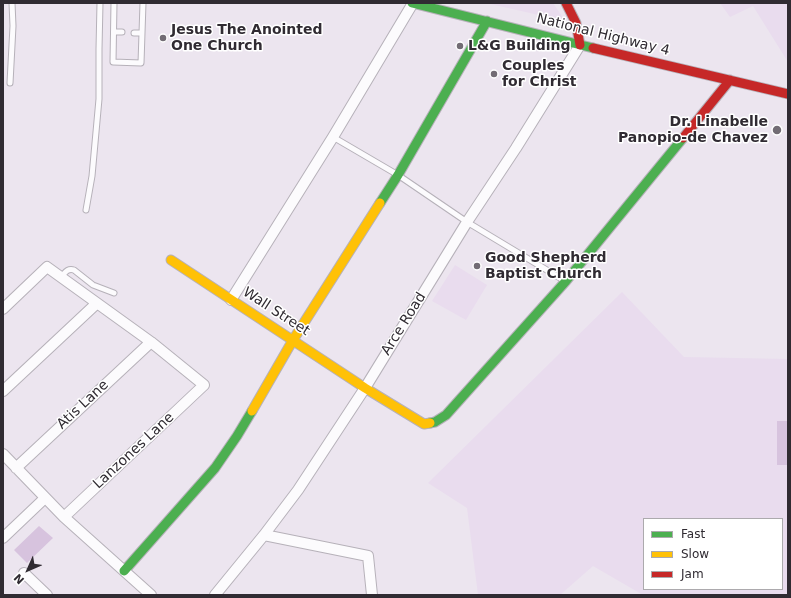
<!DOCTYPE html>
<html>
<head>
<meta charset="utf-8">
<style>
	body { margin:0 }
	#map { position:relative; width:791px; height:598px; overflow:hidden; background:#ece5ef; font-family:"DejaVu Sans",sans-serif }
	canvas { display:block }
	.frame { position:absolute; inset:0; border:4px solid #302b32; pointer-events:none }
	.legend { position:absolute; left:643px; top:518px; width:140px; height:72px; box-sizing:border-box; background:#fff; border:1px solid #acaaad; margin:0; padding:5px 7px; list-style:none; font-size:12px; color:#302b32 }
	.legend li { display:flex; align-items:center; gap:8px; height:20px }
	.legend b { width:20px; border:1px solid #acaaad }
	.north { position:absolute; left:8px; top:550px; width:40px; height:40px; -webkit-text-stroke:3px #fff; paint-order:stroke; rotate:225deg; font-size:11px; font-weight:700; line-height:16px; text-align:center; color:#302b32 }
	.north::after { content:''; display:block; margin:auto; width:14px; height:18px; background:#302b32; clip-path:polygon(50% 0,100% 100%,50% 72%,0 100%) }
</style>
</head>
<body>
<div id="map">
<canvas width="791" height="598"></canvas>
<div class="frame"></div>
<ul class="legend">
<li><b style="height:5px;background:#4caf50"></b>Fast</li>
<li><b style="height:5px;background:#ffc107"></b>Slow</li>
<li><b style="height:5px;background:#c62828"></b>Jam</li>
</ul>
<div class="north">N</div>
</div>
<script>
const ctx = document.querySelector('canvas').getContext('2d');
ctx.lineJoin = 'round';
function paint(path, color) {
  ctx.fillStyle = color;
  ctx.fill(path, 'evenodd');
}
function strokePath(path, color, width, dash) {
  ctx.strokeStyle = color;
  ctx.lineWidth = width;
  ctx.lineCap = dash ? 'butt' : 'round';
  ctx.setLineDash(dash || []);
  ctx.stroke(path);
}
function drawText(font, color, halo, rows, align = 'center') {
  ctx.font = font + ' "DejaVu Sans",sans-serif';
  ctx.lineWidth = 3;
  ctx.setLineDash([]);
  ctx.textBaseline = 'middle';
  ctx.strokeStyle = halo;
  ctx.fillStyle = color;
  for (const [text, x, y, turn = 0] of rows) {
    ctx.save();
    ctx.translate(x, y);
    ctx.rotate((+turn || 0) * Math.PI / 180);
    ctx.textAlign = isNaN(turn) ? turn : align;
    if (halo) ctx.strokeText(text, 0, 0);
    ctx.fillText(text, 0, 0);
    ctx.restore();
  }
}
const built = new Path2D(`
	M486,3H553L565,21Z
	M720,3H788V62L753,6L730,17Z
	M455,265L487,285L466,320L432,301Z
	M622,292L684,357L788,359V595H643L593,566L560,595H478L467,508L428,483ZM644,519H782V589H644Z`);
const green = new Path2D(`
	M777,421H788V465H777Z
	M39,526L53,538L27,563L14,550Z`);
const lane = new Path2D(`
	M114,3L113,62L141,63L143,3
	M114,32H122
	M134,33H142
	M10,83L13,26L12,3
	M333,137L398,175L467,222L565,281
	M86,210L92,176L99,99V49L100,3
	M61,277C65,273 67,268 74,270L93,285L114,293`);
const street = new Path2D(`
	M231,300L333,137L413,3
	M3,309L47,267L151,342L204,385L64,517
	M3,391L96,304
	M3,454L64,517L151,595
	M16,468L151,342
	M264,535L368,556L372,595
	M3,538L45,498
	M24,573L47,595
	M215,595L264,535L298,490L365,388L467,222L516,148L580,45`);
const fast = new Path2D(`
	M412,3L593,48
	M380,203L398,175L487,21
	M430,423L435,422L446,415L566,281L683,138
	M124,571L215,468L237,436L252,411`);
const slow = new Path2D(`
	M171,260L365,388L424,424L430,423
	M252,411L293,340L380,203`);
const jam = new Path2D(`
	M566,3L576,23L580,45
	M593,48L788,94
	M683,138L730,80`);
const markers = [
	[163,38,4,"#726c74"],
	[460,46,4,"#726c74"],
	[494,74,4,"#726c74"],
	[777,130,5,"#726c74"],
	[477,266,4,"#726c74"]
];
const poiNames = [
	["Jesus The Anointed",171,30],
	["One Church",171,46],
	["L&G Building",468,46],
	["Couples",502,66],
	["for Christ",502,82],
	["Dr. Linabelle",768,122,"right"],
	["Panopio-de Chavez",768,138,"right"],
	["Good Shepherd",485,258],
	["Baptist Church",485,274]
];
const streetNames = [
	["National Highway 4",603,35,14],
	["Wall Street",276,312,33],
	["Arce Road",404,324,-58],
	["Atis Lane",83,405,-43],
	["Lanzones Lane",134,451,-43]
];
paint(built, '#e9dcee');
paint(green, '#d7c3de');
strokePath(lane, '#b6b1b9', 7);
strokePath(street, '#b6b1b9', 12);
strokePath(fast, '#b6b1b9', 11);
strokePath(slow, '#b6b1b9', 11);
strokePath(jam, '#b6b1b9', 11);
strokePath(lane, '#fcfbfd', 5);
strokePath(street, '#fcfbfd', 10);
strokePath(fast, '#4caf50', 9);
strokePath(slow, '#ffc107', 9);
strokePath(jam, '#c62828', 9);
for (const [x, y, r, color] of markers) {
  const dot = new Path2D();
  dot.arc(x, y, r, 0, 2 * Math.PI);
  ctx.fillStyle = color;
  ctx.fill(dot);
  strokePath(dot, '#fff', 1.5);
}
drawText('bold 14px', '#302b32', '#fff', poiNames, 'left');
drawText('14px', '#302b32', '#fff', streetNames);
</script>
</body>
</html>
